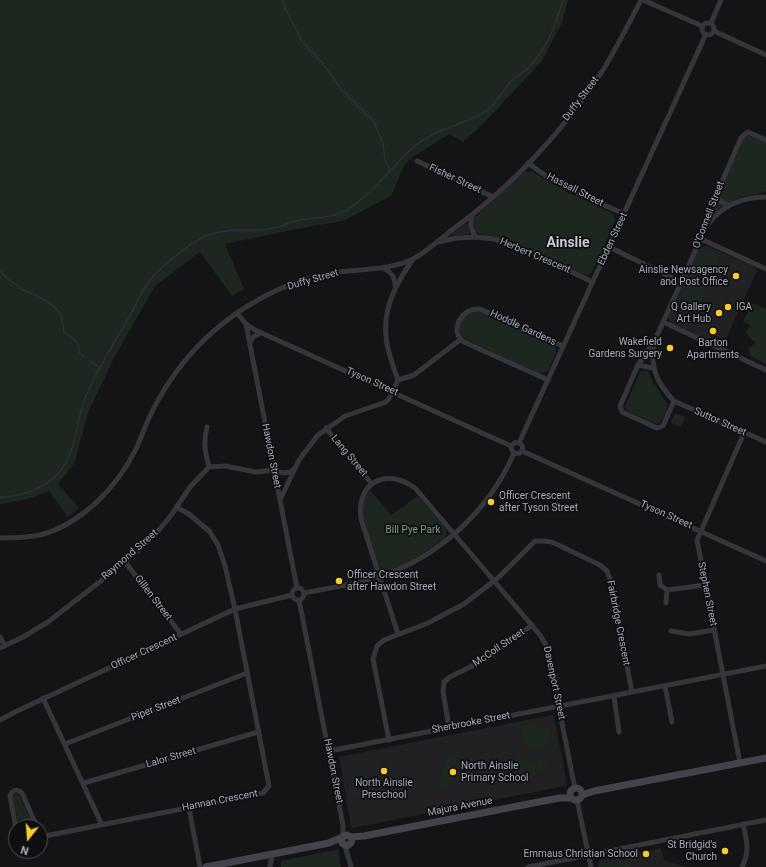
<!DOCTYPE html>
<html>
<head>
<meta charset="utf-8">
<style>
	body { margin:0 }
	#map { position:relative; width:766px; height:867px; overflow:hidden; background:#141416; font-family:Roboto,sans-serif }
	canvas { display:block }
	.north { position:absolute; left:8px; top:819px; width:40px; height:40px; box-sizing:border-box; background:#0f0f11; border:1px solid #4b4d53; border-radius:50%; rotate:197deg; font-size:11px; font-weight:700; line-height:16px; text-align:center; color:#a6a9b7 }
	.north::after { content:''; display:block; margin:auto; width:14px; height:18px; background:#f6cd2c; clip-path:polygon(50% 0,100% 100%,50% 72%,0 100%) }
</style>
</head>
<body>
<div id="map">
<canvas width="766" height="867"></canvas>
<div class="north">N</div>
</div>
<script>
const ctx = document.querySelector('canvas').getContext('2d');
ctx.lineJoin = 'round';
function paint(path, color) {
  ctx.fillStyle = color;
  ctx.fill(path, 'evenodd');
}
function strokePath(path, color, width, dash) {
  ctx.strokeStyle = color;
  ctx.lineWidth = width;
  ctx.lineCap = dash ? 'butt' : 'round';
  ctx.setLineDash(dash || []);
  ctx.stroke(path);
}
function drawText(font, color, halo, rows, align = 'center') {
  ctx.font = font + ' Roboto,sans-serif';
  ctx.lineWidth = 3.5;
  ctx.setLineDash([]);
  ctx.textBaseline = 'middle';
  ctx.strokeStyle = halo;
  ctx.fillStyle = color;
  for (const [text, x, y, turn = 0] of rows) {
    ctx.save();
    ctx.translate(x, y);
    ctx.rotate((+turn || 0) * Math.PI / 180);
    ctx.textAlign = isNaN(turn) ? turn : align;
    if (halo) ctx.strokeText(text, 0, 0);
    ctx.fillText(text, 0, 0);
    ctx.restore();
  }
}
const built = new Path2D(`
	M707,246L755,267L757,271L722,347L670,323L668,319V317L697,251L701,247Z
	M552,715L554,717L567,784L565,786L353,828L351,826L339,757Z
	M661,848L664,860L686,867H598V864L600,860Z`);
const green = new Path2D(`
	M0,0H568L562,23L542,61L485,122L463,142L449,134L413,157L405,164L391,196L343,221L302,228L225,244L244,289L232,296L200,252L155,286L115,356L93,402L88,413L74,464L58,484L79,508L68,517L49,491C33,498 17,502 0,504Z
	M747,135L766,142V191C760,195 754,194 747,196C734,199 723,205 713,214L719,192L743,139Z
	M529,171L533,172L567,192L610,212L614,215L615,221L602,252L591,273L588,275L582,274L513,243L496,237L476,233L473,225L474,218L524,172Z
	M466,223L468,226L470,234L451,236L453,233Z
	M706,246L704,251L720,258L698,307L683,300L680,294L681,288L686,282L700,248Z
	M752,303L766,309V364L750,356L749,349L756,342L752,340L746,332L750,325L743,322Z
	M473,311L482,312L552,344L555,346L556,352L549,370L545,373H538L465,339C453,326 462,319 473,311Z
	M644,370L648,371L652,380L667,404V412L660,423L656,424L627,411L625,406L640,372Z
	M675,413L685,417L681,427L671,423Z
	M370,490L391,515L418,496L445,527L447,531L446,538C435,546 398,571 385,570C382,569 380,567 378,564C374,552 361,522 362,510C363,503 366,495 370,490Z
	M525,723L552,730L547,747L544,746C541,749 537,750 533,749L534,747L532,746L531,749L527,747L523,741L520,740Z
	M448,752L459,755L449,789L438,786Z
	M522,756L528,761L527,766H530L529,764H536L539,760H541V757L547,760L548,763L546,765L543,762L542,766L543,768L540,771L537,770L538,767L531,766L536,768L533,778L517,773L523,780C518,781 515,778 514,773L516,772L517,773L520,764L517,762V759L520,758L523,761Z
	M353,776H356L358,779V785L361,790L360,794C357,797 352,796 350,793V780Z
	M15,794L19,795L34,827H19L13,797Z
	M338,849L341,867H281V861Z
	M630,861L631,867H599V865Z`);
const stream = new Path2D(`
	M283,0L286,10L303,43L320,60L342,90L374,122L383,143L385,160L390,170
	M0,270C4,278 10,280 16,285C19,287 20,289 23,290C37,296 52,301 60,314C63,319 63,327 64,332L78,343L79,352L83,356
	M89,360L100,368
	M0,497C21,498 48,487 61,470C76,450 76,424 84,401C95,372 113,345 128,319C135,307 140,294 148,283C157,271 171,259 183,250C201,235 216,231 239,230C249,230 258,231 268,229C279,228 288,223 299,220C310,218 323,218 335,215C362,208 394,163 417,144C436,129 462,125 483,113C494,107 499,96 507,86C513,77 524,73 531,65C548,47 556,23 563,0`);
const minor = new Path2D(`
	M643,0L702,26
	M702 29a6 6 0 1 1 12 0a6 6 0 1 1-12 0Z
	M711,23L721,0
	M714,31L766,55
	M417,161L493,197
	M528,163C557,186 591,199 624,214
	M717,194C717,200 723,204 729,205
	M472,216C469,225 471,229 476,237
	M709,223C724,204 743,197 766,197
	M701,239L766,269
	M438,242L457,238L476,237L494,239L516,246L593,282
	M609,247L681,282
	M382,268C391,271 395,276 395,286
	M237,313L246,324L255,330L511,446
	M663,322L766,370
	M246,324L297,588
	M250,343L253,337L261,333
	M654,343C650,369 657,383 674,401L766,442
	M638,365L653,368
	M398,380L414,375L461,339
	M548,380L464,342C448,331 462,307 480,309L563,346
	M674,401L663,426L657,428L622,412L620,406L638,365L655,340L706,227L717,193L741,138L744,135L748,132L766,140
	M207,427C203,443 205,451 209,467
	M326,428L371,483
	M511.5 448a5.5 5.5 0 1 1 11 0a5.5 5.5 0 1 1-11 0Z
	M519,443L706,34
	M522,451L766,561
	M280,500L299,460L318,435L345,416L386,402L390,397L398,380C393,366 387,351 386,336C383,307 397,282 413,259
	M0,538C13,538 27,538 40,535C82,524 117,487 136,449C140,440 144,430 148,420C158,398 172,376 188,357C226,313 281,280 339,272C364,269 390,270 413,259C427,252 440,239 452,230C511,187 564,131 603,70C617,47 629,23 641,0
	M125,562L181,634
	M659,575L660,585L667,590L705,585
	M292 594a6 6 0 1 1 12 0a6 6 0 1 1-12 0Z
	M304,593C328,588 354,585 378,577C438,558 489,511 514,453
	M299,600L343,825V836
	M666,603L667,590
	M671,631L689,634L714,630
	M398,634L361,519C356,482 386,467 415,488L540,635L547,647L575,789
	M0,637L5,646
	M0,648L23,637L48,622L129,559L155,535L172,514L190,487L209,467L225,466L256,472L274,470L283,473L291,472L294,469
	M665,686L672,722
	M614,696L619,732
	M43,698L102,825
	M0,720L15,712L235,609L292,595
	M449,728L443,691L444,682L450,677L486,659L532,625
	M389,740L373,659L377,646L384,640L428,623L464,604L499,577L535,541H544L552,542L600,565L607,571L610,579L632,692
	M65,744L247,673
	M329,751L766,666
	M740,763L697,540L744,433
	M84,783L258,732
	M577,800L591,867
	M189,808L200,867
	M16,828L10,796L12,792C15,789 19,790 22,793L37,827
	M40,837L263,793L269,786L235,609L225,566L218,545L210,532L189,514L176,507
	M345,846L351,867
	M270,867L272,854
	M528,867L766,820
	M742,867C750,851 747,841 743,824`);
const secondary = new Path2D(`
	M570 794a6 6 0 1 1 12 0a6 6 0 1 1-12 0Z
	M582,795L594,791L766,758
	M342,837V843L347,846L351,843L352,839L351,837
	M206,867L329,843L347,835L351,837L364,836L559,798H571`);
const markers = [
	[736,276,4,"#f6cd2c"],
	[728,307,4,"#f6cd2c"],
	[719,313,4,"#f6cd2c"],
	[713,331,4,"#f6cd2c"],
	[670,348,4,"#f6cd2c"],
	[491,502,4,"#f6cd2c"],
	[339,581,4,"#f6cd2c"],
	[384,771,4,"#f6cd2c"],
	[453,772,4,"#f6cd2c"],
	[725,851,4,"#f6cd2c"],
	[646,854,4,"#f6cd2c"]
];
const streetNames = [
	["Duffy Street",581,99,-53],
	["Fisher Street",455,179,25],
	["Hassall Street",575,190,27],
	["O'Connell Street",709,215,-69],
	["Ebden Street",613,239,-65],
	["Herbert Crescent",535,256,23],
	["Duffy Street",313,280,-16],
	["Hoddle Gardens",523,328,25],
	["Tyson Street",372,382,24],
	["Suttor Street",720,422,24],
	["Hawdon Street",271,456,79],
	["Lang Street",349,456,50],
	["Tyson Street",666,515,24],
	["Raymond Street",130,555,-41],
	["Stephen Street",707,594,79],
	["Gillen Street",153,598,52],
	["Fairbridge Crescent",618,623,79],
	["McColl Street",499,648,-34],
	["Officer Crescent",144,652,-25],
	["Davenport Street",554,683,78],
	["Piper Street",156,709,-21],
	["Sherbrooke Street",471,723,-11],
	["Lalor Street",171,758,-16],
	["Hawdon Street",333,771,79],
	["Hannan Crescent",220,801,-11],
	["Majura Avenue",460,807,-11]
];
const poiNames = [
	["Ainslie Newsagency",728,270],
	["and Post Office",728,282],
	["Q Gallery",711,307],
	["Art Hub",711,319],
	["IGA",736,307,"left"],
	["Wakefield",662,342],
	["Gardens Surgery",662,354],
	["Barton",713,343,"center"],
	["Apartments",713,355,"center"],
	["Officer Crescent",499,496,"left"],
	["after Tyson Street",499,508,"left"],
	["Officer Crescent",347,575,"left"],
	["after Hawdon Street",347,587,"left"],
	["North Ainslie",461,766,"left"],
	["Primary School",461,778,"left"],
	["North Ainslie",384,783,"center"],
	["Preschool",384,795,"center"],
	["St Bridgid's",717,845],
	["Church",717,857],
	["Emmaus Christian School",638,854]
];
const parkNames = [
	["Bill Pye Park",413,530]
];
const districtNames = [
	["Ainslie",568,243]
];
paint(built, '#212023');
paint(green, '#1e2620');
strokePath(stream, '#2a313a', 1.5);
strokePath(minor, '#35353b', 5);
strokePath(secondary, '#43444b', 7);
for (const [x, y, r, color] of markers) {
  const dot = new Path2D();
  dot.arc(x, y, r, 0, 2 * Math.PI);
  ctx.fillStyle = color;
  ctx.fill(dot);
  strokePath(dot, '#0f0f11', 1.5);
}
drawText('10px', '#a6a9b7', '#0f0f11', streetNames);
drawText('10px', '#a6a9b7', '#0f0f11', poiNames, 'right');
drawText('10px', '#7ca283', '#0f0f11', parkNames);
drawText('bold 14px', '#c7c8d3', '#0f0f11', districtNames);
</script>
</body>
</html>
